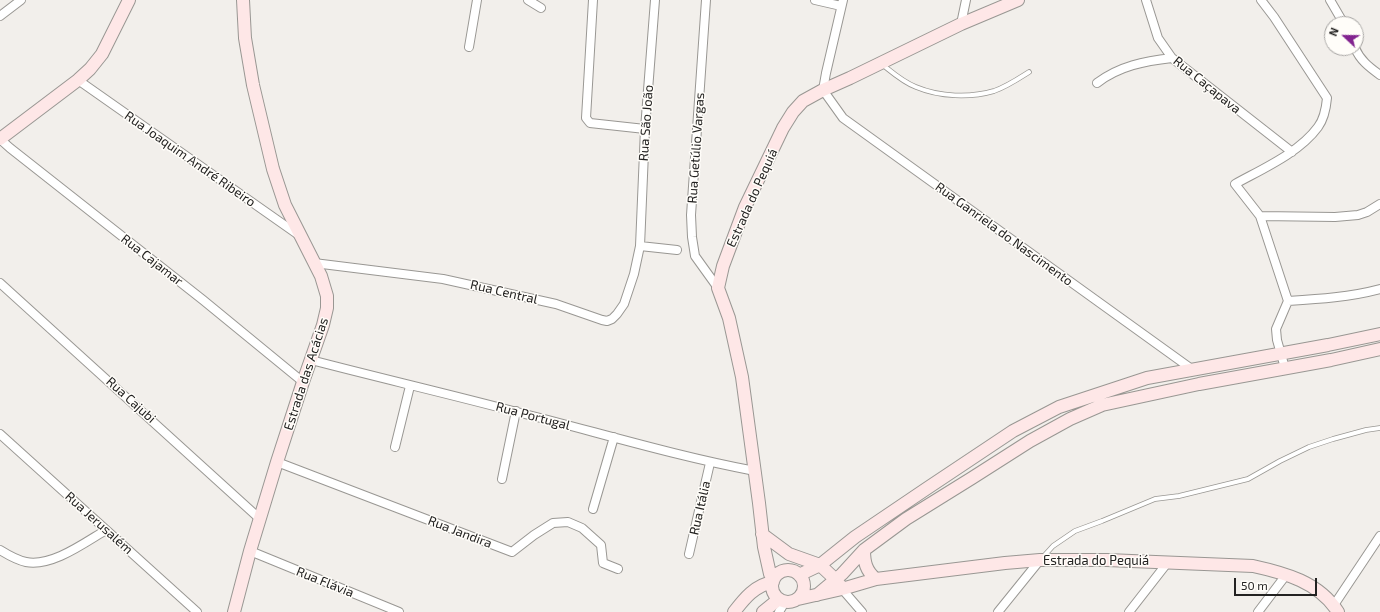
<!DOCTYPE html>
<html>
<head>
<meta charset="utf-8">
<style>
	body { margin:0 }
	#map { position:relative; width:1380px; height:612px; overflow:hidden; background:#f2efeb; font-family:"Exo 2",sans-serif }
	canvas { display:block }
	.north { position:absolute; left:1324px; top:16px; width:40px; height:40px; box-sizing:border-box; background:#fffdf9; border:1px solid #a7a5a3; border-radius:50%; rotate:292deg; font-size:11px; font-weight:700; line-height:16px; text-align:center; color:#232221 }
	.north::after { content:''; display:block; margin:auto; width:14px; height:18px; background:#82238f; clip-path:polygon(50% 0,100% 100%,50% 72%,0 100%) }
	.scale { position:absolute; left:1234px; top:578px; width:83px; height:18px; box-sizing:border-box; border:2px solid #232221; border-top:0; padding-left:5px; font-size:12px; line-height:14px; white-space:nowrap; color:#232221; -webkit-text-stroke:3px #fffdf9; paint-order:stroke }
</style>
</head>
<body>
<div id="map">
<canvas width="1380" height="612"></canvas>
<div class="north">N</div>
<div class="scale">50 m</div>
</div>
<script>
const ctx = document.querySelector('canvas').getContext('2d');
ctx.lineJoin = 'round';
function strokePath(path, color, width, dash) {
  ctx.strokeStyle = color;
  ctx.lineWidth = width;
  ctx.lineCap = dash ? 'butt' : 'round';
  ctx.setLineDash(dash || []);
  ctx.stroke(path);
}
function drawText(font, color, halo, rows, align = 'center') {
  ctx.font = font + ' "Exo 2",sans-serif';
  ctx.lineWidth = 3;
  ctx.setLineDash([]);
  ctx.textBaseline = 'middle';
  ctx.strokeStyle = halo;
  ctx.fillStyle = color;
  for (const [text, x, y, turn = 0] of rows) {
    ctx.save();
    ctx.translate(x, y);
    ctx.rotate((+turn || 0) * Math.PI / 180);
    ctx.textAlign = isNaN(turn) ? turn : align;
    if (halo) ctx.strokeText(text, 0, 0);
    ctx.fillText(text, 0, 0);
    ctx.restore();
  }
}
const lane = new Path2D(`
	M883,65C893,73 903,82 916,87C940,97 970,98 994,91C1006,87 1018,79 1029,72
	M1043,557L1053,546L1075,531L1102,521L1155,499L1179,496L1248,479L1280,461L1309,447L1333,439L1366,430L1380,428`);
const street = new Path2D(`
	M528,0L541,8
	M593,0L586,118L590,123L645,129
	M706,0L691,215L692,237L695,256L718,288
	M815,0L841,6
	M843,0L826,73L823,90L843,118L1193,370
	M1146,0L1158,38L1172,58L1292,152
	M1261,0L1274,17L1327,98C1326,109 1324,119 1318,127C1299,153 1262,169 1235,184L1260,216L1288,301
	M1330,0L1344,24
	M0,16L21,0
	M961,24L966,0
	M469,47L477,0
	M1355,48C1360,60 1369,67 1380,75
	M78,80L300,236
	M1097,83C1119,66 1145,61 1172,58
	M0,139L10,148L203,300L303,382
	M1260,216L1335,217L1358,215L1367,212L1380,204
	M640,246L677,250
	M314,263L443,279L556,304L602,320L607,321L612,319L617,314L624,304L634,274L640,246L645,129L655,0
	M0,283L260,519
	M1288,301C1320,299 1350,297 1380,289
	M311,360C380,378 449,394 517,412C597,432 675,456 755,471
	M1285,368L1277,340L1276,329L1288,301
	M0,434L197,612
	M395,447L410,386
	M277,462L512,552L534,535L553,523L568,522L582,528L601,545L603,563L618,569
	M502,479L516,411
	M593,509L614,437
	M0,550C8,555 16,560 26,562C52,567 84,543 106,530
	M250,551L399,612
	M689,554L710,463
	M842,589L862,612
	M1334,605L1380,536
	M779,612L785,602
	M998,612L1040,560
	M1129,612L1168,562
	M1258,612L1286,575`);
const secondary = new Path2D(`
	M0,139L78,80L90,69L102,54L129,0
	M762,534L789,554L820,565L835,579L840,585
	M864,550C864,562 866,571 876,579
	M772 586a16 16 0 1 1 32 0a16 16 0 1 1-32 0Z
	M799,575L820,565L855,537L926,489L1013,431L1059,407L1147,378L1328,345L1380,334
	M774,579L770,574L764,547L759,503L742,377L729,318L718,288L723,266L745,207L783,128L793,112L803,101L823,90L850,78L961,24L1018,0
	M817,595L842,574L864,550L906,519L972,478L1030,441L1070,419L1102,405L1199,384L1331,360L1380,349
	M798,599L842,589L876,579L1005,563L1040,560H1107L1253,566C1285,573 1319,582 1338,612
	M234,612L250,551L277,462L303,382L323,325L327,308V296L321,276L285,205L273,169L253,85L245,38L243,0
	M734,612C744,599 755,585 773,582
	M763,612L779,599`);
const streetNames = [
	["Rua Caçapava",1207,85,39],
	["Rua São João",646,123,-86],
	["Rua Getúlio Vargas",696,148,-86],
	["Rua Joaquim André Ribeiro",190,159,35],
	["Estrada do Pequiá",752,198,-66],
	["Rua Ganriela do Nascimento",1004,234,36],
	["Rua Cajamar",152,260,38],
	["Rua Central",504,292,13],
	["Estrada das Acácias",306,374,-72],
	["Rua Cajubi",131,400,42],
	["Rua Portugal",533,416,15],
	["Rua Itália",700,508,-77],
	["Rua Jerusalém",99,523,42],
	["Rua Jandira",460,532,21],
	["Estrada do Pequiá",1096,561],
	["Rua Flávia",325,582,22]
];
strokePath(lane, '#999793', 5.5);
strokePath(street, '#999793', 10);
strokePath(secondary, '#999793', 14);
strokePath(lane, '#fff', 4);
strokePath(street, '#fff', 8);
strokePath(secondary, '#fee7e7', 12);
drawText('13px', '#232221', '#fffdf9', streetNames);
</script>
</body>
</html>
